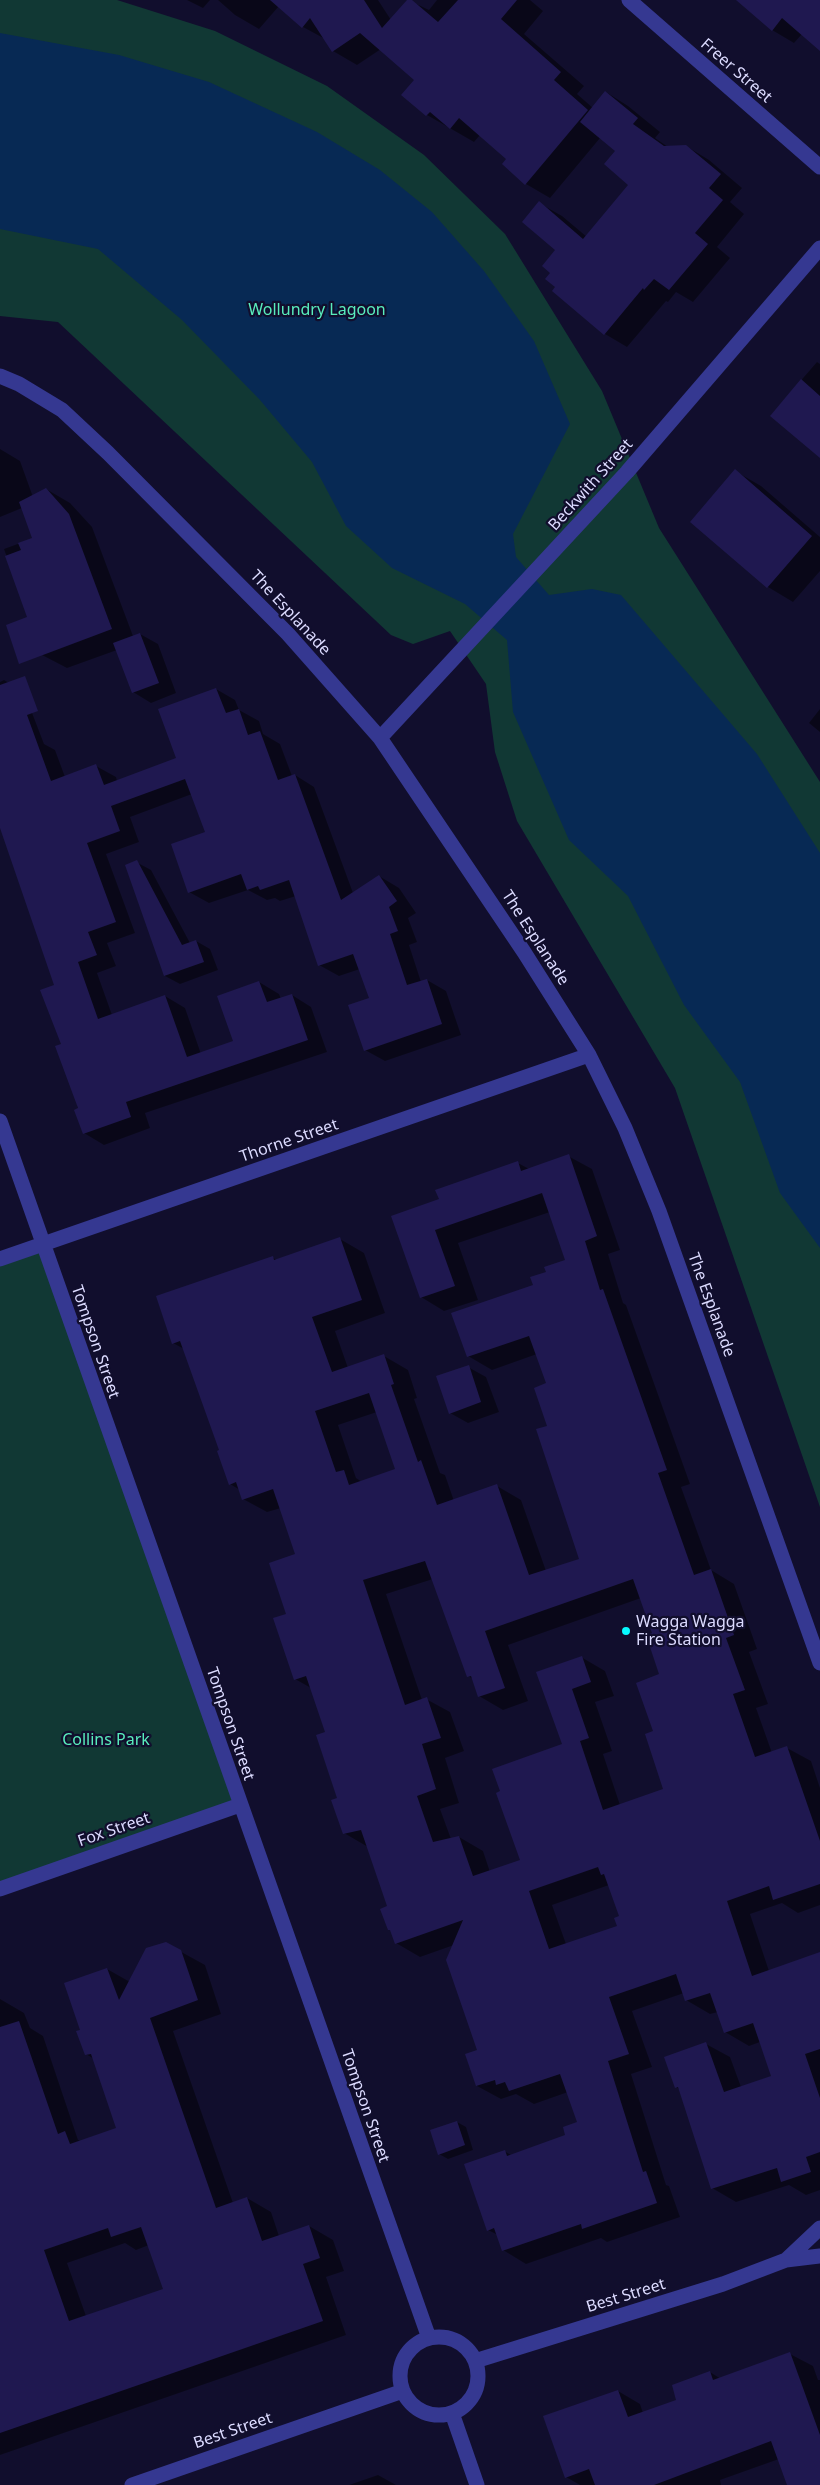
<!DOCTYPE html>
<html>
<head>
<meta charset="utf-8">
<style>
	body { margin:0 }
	canvas { display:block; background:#110e2d }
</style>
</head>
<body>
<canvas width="820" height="2485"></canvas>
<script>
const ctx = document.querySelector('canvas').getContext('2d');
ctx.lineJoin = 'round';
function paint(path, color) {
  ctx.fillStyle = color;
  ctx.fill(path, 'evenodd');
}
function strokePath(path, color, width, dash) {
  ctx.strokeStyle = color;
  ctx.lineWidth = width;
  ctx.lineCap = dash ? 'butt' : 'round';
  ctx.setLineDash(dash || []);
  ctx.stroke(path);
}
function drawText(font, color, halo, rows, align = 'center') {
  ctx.font = font + ' "Noto Sans",sans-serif';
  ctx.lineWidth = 4.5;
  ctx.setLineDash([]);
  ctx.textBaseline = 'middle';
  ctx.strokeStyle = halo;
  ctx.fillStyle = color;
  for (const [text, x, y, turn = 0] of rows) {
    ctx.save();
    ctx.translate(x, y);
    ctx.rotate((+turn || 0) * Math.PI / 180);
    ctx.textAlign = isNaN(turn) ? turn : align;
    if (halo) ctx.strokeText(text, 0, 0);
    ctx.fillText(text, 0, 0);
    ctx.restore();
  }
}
const green = new Path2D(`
	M0,0H117L215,31L327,86L424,155L505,234L602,391L659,528L820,782V1507L675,1088L517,821L495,752L486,684L450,631L413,644L391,635L58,322L0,316Z
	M42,1245L240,1805L0,1889V1259Z`);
const water = new Path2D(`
	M0,33L119,55L209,82L317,132L380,170L432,212L484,271L534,341L570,424L513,534L516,557L549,595L592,589L621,595L757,754L820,853V1248L780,1193L740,1082L684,1005L628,896L569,840L513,712L507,640L465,604L392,568L346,526L312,462L260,400L182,320L98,249L0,229Z`);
const shadow = new Path2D(`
	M187,0H210L203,8Z
	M218,0H378L391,20L408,0L429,10L437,0H530L543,11L524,34L584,86L577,94L593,108L606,92L628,106L660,132L655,138L668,147L686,146L709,160L742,188L730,202L744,214L717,247L730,258L693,302L676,292L668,302L666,301L627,347L605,334L557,287L551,273L557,250L539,203L562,216L587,237L630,185L617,151L600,138L550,198L526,184L508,159L480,135L474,142L427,115L403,94L416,79L381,49L357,65L333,51L327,40L303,27L279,6L259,29L235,15Z
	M737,0H820V50L802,34L794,43L772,30Z
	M817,362L820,364V457L771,415Z
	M0,449L20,461L33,497L46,489L70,503L92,527L133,636L140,634L158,644L176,693L151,703L133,692L117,650L67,668L42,655L4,549L34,538L22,508L0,517Z
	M735,471L761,486L820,537V571L793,602L768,587Z
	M4,680L24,692L44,744L55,750L65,777L96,766L116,777L117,781L178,759L216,689L235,700L239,710L259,721L263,734L280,744L292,776L295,775L314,787L353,893L379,876L399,888L416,913L408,918L417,942L409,945L421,982L427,980L446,991L461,1035L385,1061L365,1050L370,999L360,969L339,976L319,965L296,896L280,901L275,898L267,900L248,890L209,903L189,892L207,833L192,794L130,817L139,842L106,854L135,933L107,943L116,966L97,973L112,1015L165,996L185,1008L201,1054L235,1042L259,982L279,994L281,999L292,995L311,1007L327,1052L145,1113L150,1128L104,1145L84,1133L62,1044L55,986L0,825V682Z
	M820,709V732L809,723Z
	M136,862L151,870L190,943L196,941L210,949L218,970L180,984L165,976L126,866Z
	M568,1156L592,1169L620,1250L608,1254L623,1303L626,1305L690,1484L681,1487L711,1570L734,1584L757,1649L749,1652L768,1704L756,1708L772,1753L787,1748L811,1761L820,1788V1905L798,1913L782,1903L750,1914L769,1971L820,1954V2190L806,2195L789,2185L736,2202L712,2188L681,2090L676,2087L706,2044L730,2057L741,2087L772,2076L760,2042L749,2046L725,2032L718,2012L710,2014L686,2000L684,1993L632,2011L652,2067L631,2074L666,2185L669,2186L680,2217L607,2242L601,2238L526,2264L503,2250L498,2235L488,2230L504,2151L511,2155L567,2136L578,2123L568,2092L534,2104L516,2094L501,2099L477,2086L479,2050L454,1945L420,1957L396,1943L389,1907L368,1847L344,1833L326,1733L311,1688L295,1679L288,1615L297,1555L281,1508L267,1512L243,1499L240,1490L230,1484L220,1451L184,1349L173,1343L273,1258L277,1260L340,1239L364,1253L385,1313L335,1331L348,1368L384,1356L408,1370L417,1398L414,1399L440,1473L445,1475L454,1501L497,1486L521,1500L546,1571L580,1559L549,1426L548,1384L537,1354L492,1370L468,1356L547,1273L567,1261L550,1212L458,1243L478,1300L444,1311L421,1297L440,1200L518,1163L529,1169ZM377,1412L397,1470L362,1482L356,1478L338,1425ZM433,1579L468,1676L473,1679L479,1696L503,1710L528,1701L508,1645L641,1598L653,1634L661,1675L654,1732L665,1790L620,1805L603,1754L612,1751L595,1702L614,1696L605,1671L581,1657L538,1672L563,1744L521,1861L490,1872L483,1851L459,1837L451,1839L440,1809L459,1803L445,1758L464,1751L450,1712L426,1699L422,1700L386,1594ZM609,1885L620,1917L619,1927L566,1944L552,1905Z
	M468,1367L486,1377L499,1412L468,1423L450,1413Z
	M165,1943L205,1965L221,2014L173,2031L233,2203L247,2198L271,2212L279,2236L309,2226L333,2240L344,2271L326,2277L346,2335L0,2455V1999L24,2013L30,2028L43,2036L78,2140L81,2141L118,2129L94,2059L86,2054L82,2030L107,1969L130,1982ZM125,2243L136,2250L149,2245L165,2289L86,2316L67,2263Z
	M457,2122L466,2127L473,2150L448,2159L439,2154Z
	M790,2354L813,2366L818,2380H820V2485H788L779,2459L720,2480L721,2485H580L566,2477L618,2391L640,2404L643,2413L677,2401L710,2372L721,2379Z
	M378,2475L396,2485H349Z`);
const building = new Path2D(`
	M270,0H364L382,28L407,0H412L438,22L458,0H517L501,19L561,72L554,80L588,110L525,185L502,164L506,159L459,118L450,129L430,112L426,116L401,95L414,80L360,33L332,52L310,18L302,28Z
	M736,0H820V51L782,18L772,31Z
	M605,91L638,118L633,124L664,146L686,145L721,174L709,188L723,200L695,233L708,244L669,290L654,279L644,290L643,288L604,335L552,291L555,287L545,279L550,273L542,266L555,250L522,222L539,201L583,239L628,185L604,164L615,151L580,122Z
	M801,379L820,396V458L770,416Z
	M735,469L812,536L767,588L690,522Z
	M46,488L69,514L112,629L19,664L6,625L27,617L5,556L21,550L18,543L32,538L19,502Z
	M140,633L159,683L132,693L113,643Z
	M25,676L38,711L27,715L51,781L96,764L104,785L176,758L158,709L216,688L226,713L239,709L248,735L260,731L278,780L295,774L341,900L379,875L397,901L389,907L398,931L390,934L407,985L427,979L442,1024L364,1051L348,1005L369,998L353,954L318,966L289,880L260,890L258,886L247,890L241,874L188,893L171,844L205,832L185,779L111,806L120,831L87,843L116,922L88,932L97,955L78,962L98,1019L165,995L187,1057L233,1041L217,996L259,981L267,1002L292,994L308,1040L126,1102L131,1117L83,1134L74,1110L78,1108L55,1046L61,1044L40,990L54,985L0,828V685Z
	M137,860L182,945L196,940L204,962L164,976L125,865Z
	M569,1154L597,1236L585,1241L600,1290L603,1289L667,1470L658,1473L694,1575L711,1569L734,1635L726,1638L745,1690L733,1694L755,1757L787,1746L820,1841V1884L773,1900L769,1886L727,1901L752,1976L820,1952V2049L805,2054L820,2098V2152L806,2157L811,2172L781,2182L777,2168L711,2189L678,2087L675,2088L664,2057L706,2042L724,2092L771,2076L753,2023L724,2033L710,1993L685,2001L676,1974L609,1997L629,2054L608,2061L643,2172L646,2171L657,2203L582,2229L581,2224L502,2251L494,2228L487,2231L464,2164L505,2150L507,2156L565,2135L563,2127L577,2122L560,2074L509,2091L505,2082L496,2085L495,2080L476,2086L465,2054L477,2050L446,1960L463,1920L395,1944L390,1930H388L380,1909L387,1906L361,1830L343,1834L331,1800L337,1798L316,1735L325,1732L306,1676L294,1680L273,1618L286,1614L269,1563L295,1554L273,1489L242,1500L236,1482L229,1485L217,1451L219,1450L180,1341L172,1344L156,1296L273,1256L274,1260L340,1237L362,1300L312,1317L332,1372L384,1354L394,1384L391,1385L418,1462L421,1460L437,1505L497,1484L529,1575L579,1559L536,1429L547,1426L534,1388L546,1383L529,1336L467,1357L451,1313L533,1285L530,1277L546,1272L544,1267L565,1260L542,1193L435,1230L455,1286L420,1298L391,1216L439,1199L435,1190L518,1161L521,1171ZM369,1393L395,1469L349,1485L344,1470L336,1472L315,1411ZM425,1561L467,1677L471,1676L478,1697L505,1688L485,1631L633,1579L652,1633L646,1635L659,1674L636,1683L653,1731L645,1734L663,1789L603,1810L580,1741L589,1738L572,1689L591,1682L582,1656L536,1672L562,1744L492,1769L500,1791L496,1793L520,1860L473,1876L459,1836L433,1842L417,1796L436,1789L422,1744L441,1738L427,1697L405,1705L363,1580ZM598,1867L601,1875L604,1874L619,1916L614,1918L617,1926L549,1949L529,1891Z
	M469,1365L481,1402L449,1414L436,1376Z
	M166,1942L181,1950L198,2000L150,2018L216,2208L247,2197L262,2241L309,2225L320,2258L303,2264L323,2321L0,2433V2027L19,2021L58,2134L65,2131L70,2144L116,2128L91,2054L85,2055L76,2031L80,2030L64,1983L107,1968L119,2000L146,1948ZM141,2227L163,2289L69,2321L44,2250L108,2228L111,2237Z
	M457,2121L465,2145L438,2155L430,2130Z
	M790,2352L820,2435V2485H787L771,2441L654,2485H595L589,2469L565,2478L543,2416L618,2390L628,2417L676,2400L672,2385L710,2371L713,2380Z`);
const minor = new Path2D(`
	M629,0L820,167
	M0,376L19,384L62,410L108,453L288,634L380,738L524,952L589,1055L625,1128L659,1211L820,1663
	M380,738L627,472L820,248
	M0,1121L429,2338
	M0,1259L589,1055
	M0,1889L240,1805
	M786,2260L820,2228
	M400 2376a39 39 0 1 1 78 0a39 39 0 1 1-78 0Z
	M475,2361L723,2284L786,2260L820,2256
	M452,2413L477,2485
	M132,2485L403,2391`);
const markers = [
	[626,1631,5,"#07f9ff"]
];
const streetNames = [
	["Freer Street",736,71,41],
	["Beckwith Street",591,485,-48],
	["The Esplanade",290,613,47],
	["The Esplanade",535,938,57],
	["Thorne Street",289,1141,-19],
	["The Esplanade",711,1305,70],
	["Tompson Street",95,1342,71],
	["Tompson Street",230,1724,71],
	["Fox Street",114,1830,-19],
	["Tompson Street",365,2106,71],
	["Best Street",626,2296,-17],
	["Best Street",233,2431,-19]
];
const parkNames = [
	["Wollundry Lagoon",317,310],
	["Collins Park",106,1740]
];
const poiNames = [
	["Wagga Wagga",636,1622],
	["Fire Station",636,1640]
];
paint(green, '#113834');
paint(water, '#072954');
paint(shadow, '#0007');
paint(building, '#1f1850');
strokePath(minor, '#353891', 15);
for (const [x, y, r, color] of markers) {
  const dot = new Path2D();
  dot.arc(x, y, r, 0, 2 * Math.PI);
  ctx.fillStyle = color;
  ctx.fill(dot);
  strokePath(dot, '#110e2d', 2);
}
drawText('16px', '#dcdbff', '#110e2d', streetNames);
drawText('16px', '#59edbd', '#110e2d', parkNames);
drawText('16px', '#dcdbff', '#110e2d', poiNames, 'left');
</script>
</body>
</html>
